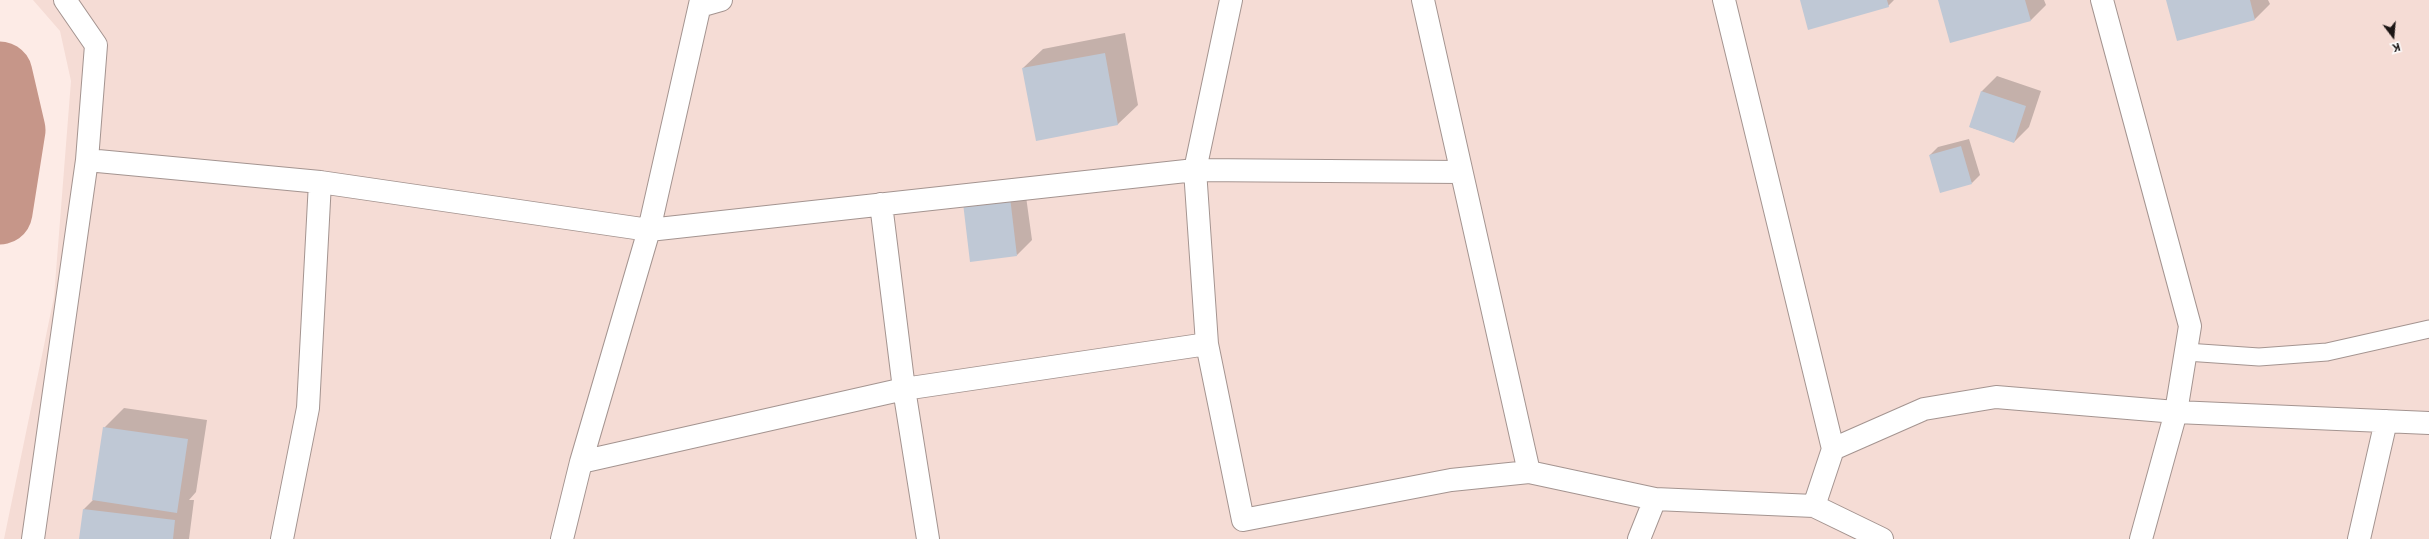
<!DOCTYPE html>
<html>
<head>
<meta charset="utf-8">
<style>
	body { margin:0 }
	#map { position:relative; width:2429px; height:539px; overflow:hidden; background:#fdebe6; font-family:"Public Sans",sans-serif }
	canvas { display:block }
	.north { position:absolute; left:2373px; top:16px; width:40px; height:40px; -webkit-text-stroke:3px #fdfdfd; paint-order:stroke; rotate:164deg; font-size:11px; font-weight:700; line-height:16px; text-align:center; color:#1b1514 }
	.north::after { content:''; display:block; margin:auto; width:14px; height:18px; background:#1b1514; clip-path:polygon(50% 0,100% 100%,50% 72%,0 100%) }
</style>
</head>
<body>
<div id="map">
<canvas width="2429" height="539"></canvas>
<div class="north">K</div>
</div>
<script>
const ctx = document.querySelector('canvas').getContext('2d');
ctx.lineJoin = 'round';
function paint(path, color) {
  ctx.fillStyle = color;
  ctx.fill(path, 'evenodd');
}
function strokePath(path, color, width, dash) {
  ctx.strokeStyle = color;
  ctx.lineWidth = width;
  ctx.lineCap = dash ? 'butt' : 'round';
  ctx.setLineDash(dash || []);
  ctx.stroke(path);
}
const built = new Path2D(`
	M33,0H2429V539H4L54,297L71,81L60,31Z`);
const shadow = new Path2D(`
	M1801,0H1894L1888,6Z
	M1939,0H2044L2046,5L2031,20Z
	M2167,0H2268L2270,4L2255,19Z
	M1125,33L1138,105L1118,124L1037,140L1023,68L1043,49Z
	M1997,76L2041,91L2029,127L2014,142L1970,127L1982,91Z
	M1969,139L1980,175L1972,183L1930,155L1938,147Z
	M1024,182L1032,240L1017,255L964,203Z
	M124,408L207,420L196,492L189,500H194L189,539H80L84,509L93,500L104,428Z`);
const river = new Path2D(`
	M0,74L13,130L0,212`);
const building = new Path2D(`
	M1800,0H1887L1889,7L1808,30Z
	M1938,0H2025L2031,21L1950,43Z
	M2166,0H2250L2255,20L2177,41Z
	M1105,53L1118,125L1036,141L1022,68Z
	M1981,91L2026,106L2014,143L1969,127Z
	M1961,146L1972,184L1940,193L1929,155Z
	M1010,197L1017,256L970,262L963,203Z
	M103,427L188,439L177,513L92,500Z
	M83,509L175,520L173,539H79Z`);
const lane = new Path2D(`
	M2186,352L2259,357L2327,352L2429,329`);
const street = new Path2D(`
	M65,0L96,45L87,160
	M701,0L649,230L1195,170L1461,172
	M1231,0L1195,170L1207,344L1243,520L1451,480L1529,472
	M1423,0L1529,472L1655,499
	M1724,0L1833,449
	M2102,0L2190,326L2176,412L2141,539
	M700,6L721,0
	M881,204L904,389L928,539
	M1814,506L1882,539
	M33,539L87,160L320,182L649,230L581,462
	M282,539L308,408L320,182
	M562,539L581,462L904,389L1207,344
	M1639,539L1655,499L1814,506L1833,449L1924,409L1996,397L2176,412L2429,423
	M2359,539L2386,421`);
paint(built, '#f5dcd5');
paint(shadow, '#0003');
strokePath(river, '#c69689', 65);
paint(building, '#bfc8d5');
strokePath(lane, '#a49490', 19);
strokePath(street, '#a49490', 24);
strokePath(lane, '#fff', 17);
strokePath(street, '#fff', 22);
</script>
</body>
</html>
